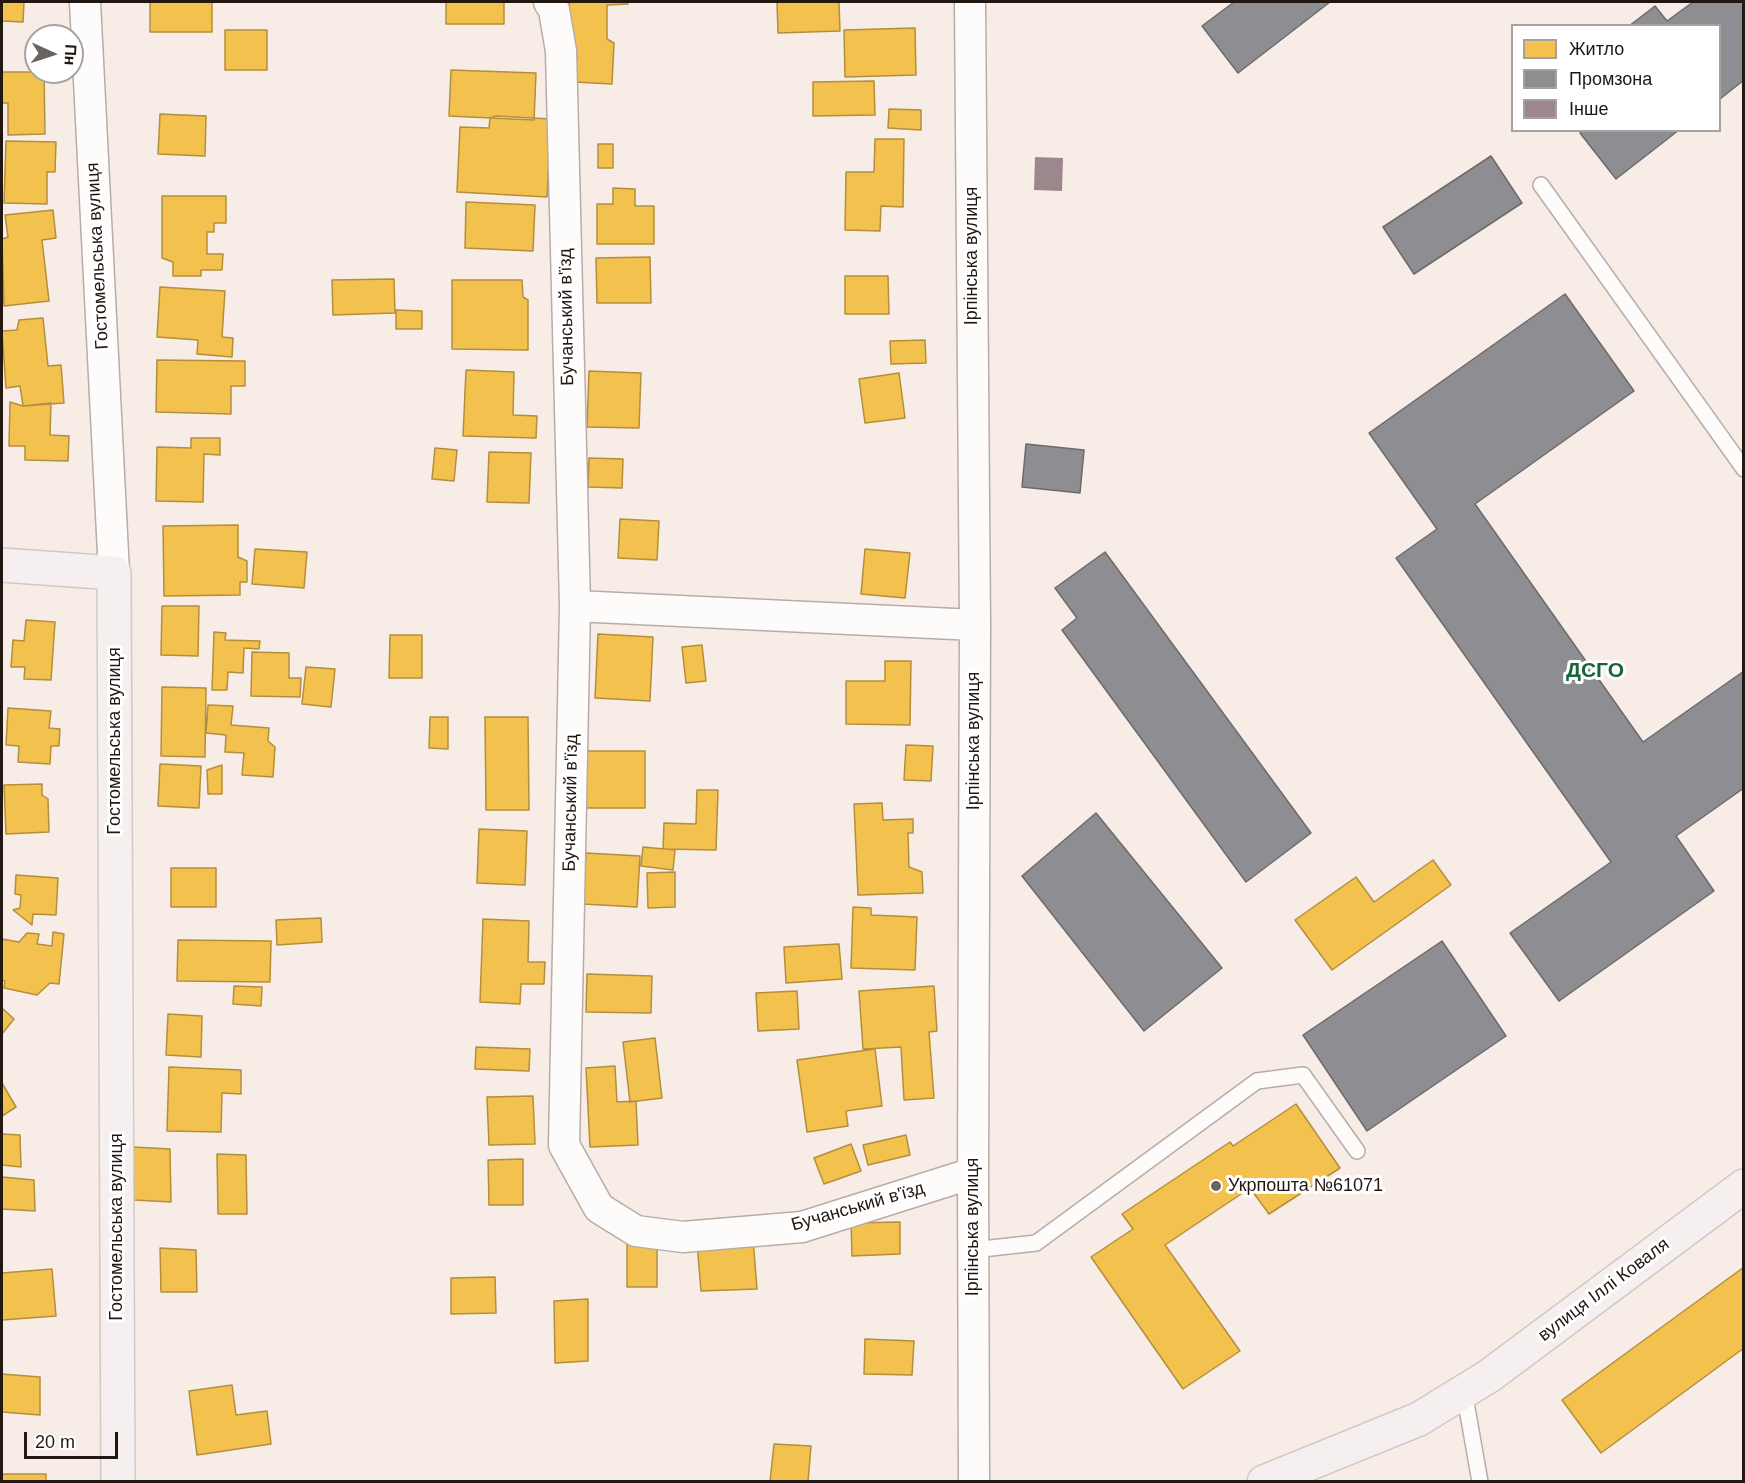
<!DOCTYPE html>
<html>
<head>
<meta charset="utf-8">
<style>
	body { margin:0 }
	#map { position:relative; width:1745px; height:1483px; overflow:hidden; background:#f8ece7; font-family:Helvetica,sans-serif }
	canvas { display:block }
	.frame { position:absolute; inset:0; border:3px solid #231712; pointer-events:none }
	.legend { position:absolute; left:1511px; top:24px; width:210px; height:108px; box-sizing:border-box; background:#fff; border:2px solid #a7a2a0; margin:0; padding:8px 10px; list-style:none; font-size:18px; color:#231712 }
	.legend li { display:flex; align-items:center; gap:12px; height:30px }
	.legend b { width:30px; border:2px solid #a7a2a0 }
	.north { position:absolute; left:24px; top:24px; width:60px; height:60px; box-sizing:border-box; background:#fff; border:2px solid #a7a2a0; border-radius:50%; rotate:93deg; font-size:16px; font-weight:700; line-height:24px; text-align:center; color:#231712 }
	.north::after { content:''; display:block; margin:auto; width:21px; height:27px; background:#6e625d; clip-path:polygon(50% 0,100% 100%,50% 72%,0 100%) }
	.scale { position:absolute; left:24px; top:1432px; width:94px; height:27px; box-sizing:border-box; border:3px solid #231712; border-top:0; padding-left:8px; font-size:18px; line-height:21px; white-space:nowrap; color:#231712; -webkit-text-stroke:4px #fff; paint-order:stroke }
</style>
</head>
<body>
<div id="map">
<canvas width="1745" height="1483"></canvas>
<div class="frame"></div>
<ul class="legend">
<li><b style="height:16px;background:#f2c14e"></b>Житло</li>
<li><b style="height:16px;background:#8d8d92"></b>Промзона</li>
<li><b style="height:16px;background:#9c878c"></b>Інше</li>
</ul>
<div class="north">Пн</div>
<div class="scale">20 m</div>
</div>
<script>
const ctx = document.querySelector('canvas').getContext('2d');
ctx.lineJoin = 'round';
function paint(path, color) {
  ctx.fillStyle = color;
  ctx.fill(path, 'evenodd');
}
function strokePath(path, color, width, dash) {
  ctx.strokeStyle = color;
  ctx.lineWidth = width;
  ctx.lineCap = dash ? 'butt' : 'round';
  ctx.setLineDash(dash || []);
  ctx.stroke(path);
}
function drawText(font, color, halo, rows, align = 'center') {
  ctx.font = font + ' Helvetica,sans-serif';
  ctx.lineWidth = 6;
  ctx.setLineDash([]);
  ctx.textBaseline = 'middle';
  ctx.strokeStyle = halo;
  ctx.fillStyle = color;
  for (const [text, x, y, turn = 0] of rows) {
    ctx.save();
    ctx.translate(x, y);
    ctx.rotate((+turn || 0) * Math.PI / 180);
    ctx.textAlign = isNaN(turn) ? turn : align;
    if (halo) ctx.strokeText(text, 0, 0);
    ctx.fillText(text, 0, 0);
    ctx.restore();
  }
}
const homes = new Path2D(`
	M2,2H24L23,22L2,21Z
	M150,2H212V32H150Z
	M446,2H504V24H446Z
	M569,2H628V4L607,5V39L614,43L612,84L575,82L577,55L569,52Z
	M777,2H839L840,31L778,33Z
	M915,28L916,75L845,77L844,30Z
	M225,30H267V70H225Z
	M451,70L536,73L534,120L449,116Z
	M2,72H44L45,134L8,135V103H2Z
	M874,81L875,115L813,116V82Z
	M889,109L921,110V130L888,128Z
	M160,114L206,116L205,156L158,154Z
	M496,116L551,119L547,197L457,192L460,127L489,128L490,118Z
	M875,139H904L903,207L881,206L880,231L845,230L846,172H874Z
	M6,141L56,142L55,172H47V204L4,203Z
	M598,144H613V168H598Z
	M613,188L635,189V206H654V244H597V204H613Z
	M162,196H226V223H214V232H207V254H223L222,270H201V276H173V262L162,258Z
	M466,202L535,205L533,251L465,248Z
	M53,210L56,238L42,240L49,301L4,306L2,239L8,237L5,215Z
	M650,257L651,303H597L596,258Z
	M845,276H888L889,314H845Z
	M394,279L395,313L333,315L332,280Z
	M452,280H522L523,297L528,300V350L452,349Z
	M160,287L225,291L222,337L233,338L232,357L197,354L198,340L157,337Z
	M396,310L422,311V329H396Z
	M43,318L48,366L61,365L64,403L23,406L20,386L6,388L2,331L17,330L19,320Z
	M925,340L926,363L891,364L890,341Z
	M157,360L245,361V386H231V414L156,412Z
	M466,370L514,372L513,415L537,416L536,438L463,436Z
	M589,371L641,373L639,428L587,427Z
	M899,373L905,418L865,423L859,379Z
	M10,402L23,406L51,403L50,435L69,436L68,461L25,460V446H9Z
	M191,438H220V455L204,454L203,502L156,501L157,447L191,448Z
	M435,448L457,450L454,481L432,479Z
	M489,452L531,453L529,503L487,502Z
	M589,458L623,459L622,488L588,487Z
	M620,519L659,521L657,560L618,558Z
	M238,525V557L247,561V582H240V595L164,596L163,526Z
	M255,549L307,552L304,588L252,584Z
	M865,549L910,553L905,598L861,594Z
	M162,606H199L198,656L161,655Z
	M26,620L55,622L51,680L24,679L25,667H11L13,640L24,641Z
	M214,632L226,633L225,640L260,641L259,649L244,648L243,673L228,672L227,690H212Z
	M598,634L653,637L650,701L595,698Z
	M390,635H422V678H389Z
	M702,645L706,681L686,683L682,647Z
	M252,652L289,653V678H301L300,697L251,696Z
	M885,661H911L910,725L846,724V681H885Z
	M306,667L335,669L331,707L302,704Z
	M162,687L206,688L205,757L161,756Z
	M208,705L233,706L231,725L269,728L268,741L275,747L273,777L242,775L244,753L225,752L226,735L206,733Z
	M8,708L51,711L49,728L60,729L59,746H51L50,764L18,762L19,746L6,745Z
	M430,717H448V749L429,748Z
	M485,717H528L529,810H486Z
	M906,745L933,746L931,781L904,780Z
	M583,751H645V808H583Z
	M160,764L201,766L199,808L158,806Z
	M222,765V794H208L207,770Z
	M42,784V795L48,799L49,832L6,834L4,785Z
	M697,790H718L716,850L663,849L664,823L696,824Z
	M882,803L883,820L913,819V833H908L909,867L922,872L923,893L858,895L854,804Z
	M479,829L527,831L525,885L477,883Z
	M643,847L675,850L673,870L641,866Z
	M586,853L640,856L637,907L583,904Z
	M1433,860L1451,885L1332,970L1295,920L1356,877L1374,902Z
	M171,868H216V907H171Z
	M675,872V907L648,908L647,873Z
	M16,875L58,878L56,915L33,914L32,925L13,910L20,908L21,895L15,894Z
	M853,907L871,908V915L917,917L915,970L851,968Z
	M321,918L322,942L277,945L276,920Z
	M483,919L529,921L528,962H545L544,984H521L520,1004L480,1002Z
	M53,932L64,934L59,984L50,983L37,995L4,988L5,981L2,980V939L19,942L27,933L39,934L37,944L52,946Z
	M178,940L271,941L270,982L177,981Z
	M839,944L842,979L786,983L784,947Z
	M587,974L652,976L651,1013L586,1012Z
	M234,986L262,987L261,1006L233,1004Z
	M934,986L937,1031L929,1032L934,1098L904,1100L901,1047L863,1049L859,991Z
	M797,991L799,1029L758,1031L756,993Z
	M2,1008L14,1019L2,1034Z
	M168,1014L202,1016L201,1057L166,1055Z
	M655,1038L662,1098L630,1102L623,1042Z
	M476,1047L530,1049L529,1071L475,1069Z
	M875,1049L882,1106L846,1111L848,1126L807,1132L797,1060Z
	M615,1066L617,1102L636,1101L638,1145L590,1147L586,1068Z
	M169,1067L241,1070V1094L222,1093L221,1132L167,1131Z
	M2,1083L16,1107L2,1116Z
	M533,1096L535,1144L489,1145L487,1097Z
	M1296,1104L1340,1168L1269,1214L1250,1188L1165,1245L1240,1351L1183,1389L1091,1257L1133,1229L1122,1214L1230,1142L1233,1146Z
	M2,1134L20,1135L21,1167L2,1165Z
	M906,1135L910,1155L868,1165L863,1145Z
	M851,1144L861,1171L824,1184L814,1158Z
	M133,1147L170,1149L171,1202L134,1200Z
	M217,1154L246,1155L247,1214H218Z
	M523,1159V1205H489L488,1160Z
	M2,1177L34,1180L35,1211L2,1209Z
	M900,1222V1254L852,1256L851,1223Z
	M753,1239L757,1289L701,1291L697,1242Z
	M627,1240H657V1287H627Z
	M160,1248L196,1250L197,1292H161Z
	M1744,1267V1348L1601,1453L1562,1400Z
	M52,1269L56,1316L2,1320V1273Z
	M495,1277L496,1313L451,1314V1278Z
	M588,1299V1361L555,1363L554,1301Z
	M865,1339L914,1341L912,1375L864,1374Z
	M2,1374L40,1377V1415L2,1412Z
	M232,1385L236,1415L267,1411L271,1444L197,1455L189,1391Z
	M774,1444L811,1446L808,1482H770Z
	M2,1474H46V1482H2Z`);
const industry = new Path2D(`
	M1234,2H1330L1238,73L1202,26Z
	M1693,2H1744V80L1720,99V26H1629L1655,6L1667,21Z
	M1583,130H1679L1616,179L1580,133Z
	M1491,156L1522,203L1414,274L1383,227Z
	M1565,294L1634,391L1475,504L1643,742L1744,671V788L1676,836L1714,891L1559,1001L1510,933L1611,862L1396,558L1437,529L1369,433Z
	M1026,444L1084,450L1080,493L1022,487Z
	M1105,552L1311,833L1246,882L1062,630L1077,618L1055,588Z
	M1096,813L1222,968L1144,1031L1022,876Z
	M1442,941L1506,1036L1367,1131L1303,1035Z`);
const building = new Path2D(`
	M1035,157L1063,158L1062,191L1034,190Z`);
const lane = new Path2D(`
	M1541,185L1744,469
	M973,1250L1036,1243L1257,1081L1303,1075L1357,1151
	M1464,1391L1480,1482`);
const street = new Path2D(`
	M85,2L114,573
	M549,2L554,10L561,51L575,606L564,1145L599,1208L636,1231L683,1237L802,1227L973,1173
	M970,2L975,625L973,1173L974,1482
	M575,606L975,625`);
const primary = new Path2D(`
	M2,565L114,573L118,1482
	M1264,1482L1419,1419L1489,1376L1744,1186`);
const markers = [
	[1216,1186,6,"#6e625d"]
];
const streetNames = [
	["Гостомельська вулиця",98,256,-93],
	["Ірпінська вулиця",972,256,-90],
	["Бучанський в'їзд",567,317,-91],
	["Гостомельська вулиця",115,741,-90],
	["Ірпінська вулиця",974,741,-90],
	["Бучанський в'їзд",571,803,-89],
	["Бучанський в'їзд",858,1207,-16],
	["Гостомельська вулиця",117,1227,-90],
	["Ірпінська вулиця",973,1227,-90],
	["вулиця Іллі Коваля",1604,1290,-37]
];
const poiNames = [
	["Укрпошта №61071",1228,1186]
];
const quarterNames = [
	["ДСГО",1595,671]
];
paint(homes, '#f2c14e');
strokePath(homes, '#b48e3c', 1.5);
paint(industry, '#8d8d92');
strokePath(industry, '#6d6a6c', 1.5);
paint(building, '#9c878c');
strokePath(lane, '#b8aca8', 18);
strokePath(street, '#b8aca8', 33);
strokePath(primary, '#d1c9c7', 36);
strokePath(lane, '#fefcfb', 15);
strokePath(street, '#fefcfb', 30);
strokePath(primary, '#f6efef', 33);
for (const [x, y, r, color] of markers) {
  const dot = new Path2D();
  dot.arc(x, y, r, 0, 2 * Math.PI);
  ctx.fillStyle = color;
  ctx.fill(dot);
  strokePath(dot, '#fff', 2);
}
drawText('18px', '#231712', '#fff', streetNames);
drawText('18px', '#231712', '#fff', poiNames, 'left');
drawText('bold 21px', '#18653b', '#fff', quarterNames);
</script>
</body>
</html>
